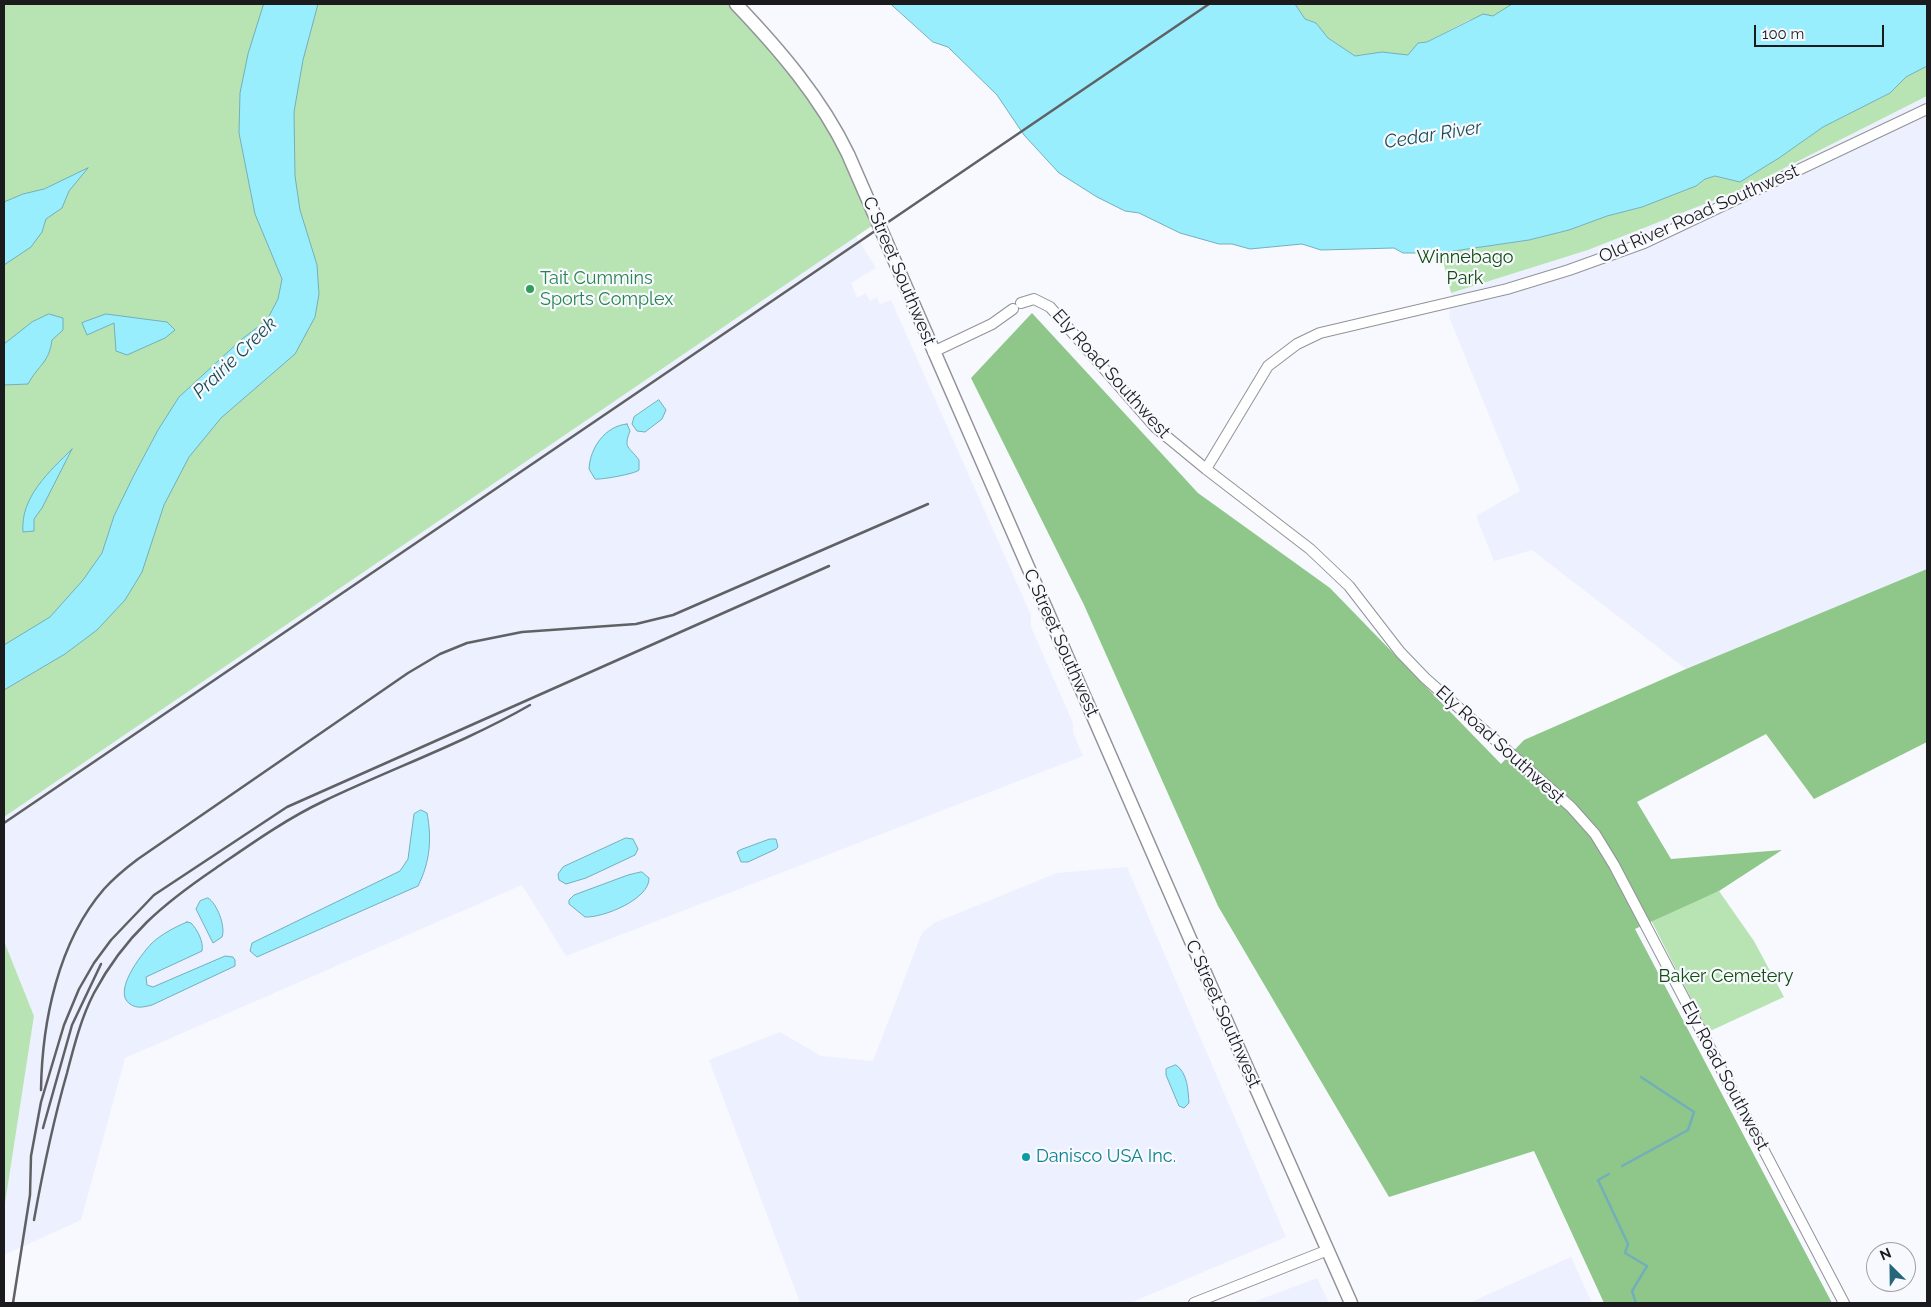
<!DOCTYPE html>
<html>
<head>
<meta charset="utf-8">
<style>
	body { margin:0 }
	#map { position:relative; width:1931px; height:1307px; overflow:hidden; background:#f8f9fe; font-family:Raleway,sans-serif }
	canvas { display:block }
	.frame { position:absolute; inset:0; border:5px solid #1b1b1d; pointer-events:none }
	.north { position:absolute; left:1866px; top:1242px; width:50px; height:50px; box-sizing:border-box; background:#f8f9fe; border:1px solid #a0a0a4; border-radius:50%; rotate:337deg; font-size:14px; font-weight:700; line-height:20px; text-align:center; color:#1b1b1d }
	.north::after { content:''; display:block; margin:auto; width:18px; height:22px; background:#25677a; clip-path:polygon(50% 0,100% 100%,50% 72%,0 100%) }
	.scale { position:absolute; left:1754px; top:25px; width:130px; height:22px; box-sizing:border-box; border:2px solid #1b1b1d; border-top:0; padding-left:6px; font-size:15px; line-height:18px; white-space:nowrap; color:#1b1b1d; -webkit-text-stroke:4px #f8f9fe; paint-order:stroke }
</style>
</head>
<body>
<div id="map">
<canvas width="1931" height="1307"></canvas>
<div class="frame"></div>
<div class="north">N</div>
<div class="scale">100 m</div>
</div>
<script>
const ctx = document.querySelector('canvas').getContext('2d');
ctx.lineJoin = 'round';
function paint(path, color) {
  ctx.fillStyle = color;
  ctx.fill(path, 'evenodd');
}
function strokePath(path, color, width, dash) {
  ctx.strokeStyle = color;
  ctx.lineWidth = width;
  ctx.lineCap = dash ? 'butt' : 'round';
  ctx.setLineDash(dash || []);
  ctx.stroke(path);
}
function drawText(font, color, halo, rows, align = 'center') {
  ctx.font = font + ' Raleway,sans-serif';
  ctx.lineWidth = 4.5;
  ctx.setLineDash([]);
  ctx.textBaseline = 'middle';
  ctx.strokeStyle = halo;
  ctx.fillStyle = color;
  for (const [text, x, y, turn = 0] of rows) {
    ctx.save();
    ctx.translate(x, y);
    ctx.rotate((+turn || 0) * Math.PI / 180);
    ctx.textAlign = isNaN(turn) ? turn : align;
    if (halo) ctx.strokeText(text, 0, 0);
    ctx.fillText(text, 0, 0);
    ctx.restore();
  }
}
const built = new Path2D(`
	M1927,96V569L1686,669L1532,550L1494,561L1476,516L1520,491L1449,317L1451,293L1588,250L1745,188Z
	M856,236L876,268L851,283L857,298L866,293L870,301L877,297L880,304L891,300L1031,615V627L1073,723V732L1083,756L566,956L522,885L125,1058L81,1220L4,1255V1210L34,1016L4,941V817Z
	M1127,867L1286,1237L1130,1303H800L709,1060L780,1032L821,1056L873,1061L922,933L934,923L1057,873Z
	M1571,1257L1592,1303H1469Z
	M1317,1278L1329,1303H1251Z`);
const green = new Path2D(`
	M4,4H736L801,80L879,221L4,817Z
	M1295,4H1512L1493,16L1469,20L1427,42L1419,43L1408,55L1367,54L1355,56L1328,38L1316,23L1305,19Z
	M1927,66V96L1745,188L1588,250L1451,293L1441,253L1529,240L1569,230L1607,216L1642,207L1696,186L1705,179L1715,176L1740,182L1779,158L1823,127L1890,93L1906,77Z
	M1719,891L1754,941L1784,997L1708,1032L1651,920Z
	M4,941L34,1016L4,1210Z`);
const forest = new Path2D(`
	M1032,313L1198,493L1330,588L1501,764L1524,740L1686,669L1927,569V742L1814,799L1766,734L1637,802L1671,859L1782,850L1719,891L1635,929L1832,1303H1604L1534,1151L1389,1197L1218,906L1084,605L971,378Z`);
const water = new Path2D(`
	M264,4H318L303,60L294,112L295,176L300,210L317,265L319,294L315,317L295,354L221,418L189,457L164,505L142,572L125,600L97,630L65,654L4,690V645L50,617L83,580L102,553L114,516L133,477L158,430L179,397L242,339L267,320L278,299L282,279L255,214L239,133L240,93L248,54Z
	M891,4H1295L1305,19L1316,23L1328,38L1355,56L1382,52L1408,55L1418,43L1427,42L1483,14L1493,16L1512,4H1927V66L1906,77L1890,93L1823,127L1779,158L1740,182L1715,176L1705,179L1696,186L1642,207L1607,216L1569,230L1529,240L1440,253H1403L1394,248L1321,250L1302,244L1250,249L1232,244H1219L1180,233L1139,213L1125,211L1097,197L1059,173L1024,135L997,95L948,47L933,42Z
	M88,168L69,191L62,208L46,219L42,232L31,247L4,265V202L23,194L44,189Z
	M49,314L63,318V330L52,340C49,363 39,364 28,384L4,385V344L32,322Z
	M106,314L167,322L175,330L165,338L127,355L116,351L114,323L87,335L82,323Z
	M659,400L666,410L662,419L645,432L637,431L632,424L634,417Z
	M627,424L630,431C623,449 629,446 639,460V470C635,474 600,480 595,479L589,469C590,448 605,426 627,424Z
	M72,449L42,508L34,519V531L23,532C20,497 50,471 72,449Z
	M421,810L427,813C432,839 430,862 418,886L257,957L250,951L252,943L400,871L408,859L414,814Z
	M626,838L633,839L638,849L635,855L586,878L566,884L559,880L558,874L563,867Z
	M770,839H776L778,847L776,849L748,862H741L737,852L740,850Z
	M642,872L649,878C650,899 603,918 585,917L569,904V900L574,895L628,875Z
	M208,898C217,903 226,927 222,937L213,943L196,909L200,901Z
	M187,922L191,923C197,929 204,942 202,951L146,977L147,985L153,987L225,956L233,957L235,960V966L152,1005C144,1007 137,1009 130,1004C112,992 141,955 151,944C160,935 175,927 187,922Z
	M1176,1065C1188,1073 1188,1091 1189,1103L1184,1108L1179,1106L1166,1075V1069Z`);
const stream = new Path2D(`
	M1622,1166L1688,1130L1694,1112L1641,1077
	M1609,1174L1598,1180L1628,1244L1625,1253L1647,1266L1632,1291L1636,1303`);
const minor = new Path2D(`
	M1021,303L1034,299L1050,307L1155,427L1206,469L1310,549L1349,586L1400,652L1425,678L1571,807L1595,834L1614,865L1844,1303
	M933,352L992,324L1013,309
	M1206,469L1268,366L1297,344L1320,333L1507,289L1569,270L1644,243L1927,109
	M1194,1303L1328,1250`);
const major = new Path2D(`
	M736,4C779,49 821,98 848,154L1191,941L1351,1303`);
const rail = new Path2D(`
	M4,823L1209,4
	M41,1090C42,1022 58,942 104,889C114,878 126,868 138,859L408,673L440,654L467,643L522,632L636,624L673,615L928,504
	M43,1128L72,1025L101,964
	M34,1220C43,1170 53,1122 67,1073C74,1046 81,1018 94,993C125,935 163,904 216,868C251,844 286,819 324,801C393,768 464,743 530,705
	M13,1303L30,1195L31,1156L41,1102L64,1025L79,989L94,963L111,940L154,895L287,807L829,566`);
const markers = [
	[530,289,5,"#2e9e5b"],
	[1026,1157,5,"#0f9aa8"]
];
const streetNames = [
	["Old River Road Southwest",1699,214,-24],
	["C Street Southwest",899,271,67],
	["Ely Road Southwest",1111,374,48],
	["C Street Southwest",1061,643,66],
	["Ely Road Southwest",1500,745,42],
	["C Street Southwest",1223,1014,66],
	["Ely Road Southwest",1725,1076,62]
];
const parkNames = [
	["Winnebago",1465,258],
	["Park",1465,279],
	["Baker Cemetery",1726,977]
];
const leisureNames = [
	["Tait Cummins",540,279],
	["Sports Complex",540,300]
];
const cultureNames = [
	["Danisco USA Inc.",1036,1157]
];
const waterNames = [
	["Cedar River",1433,135,-9],
	["Prairie Creek",235,358,-44]
];
paint(built, '#edf0fe');
paint(green, '#b8e4b4');
paint(forest, '#8ec789');
paint(water, '#99eefd');
strokePath(water, '#73afba', 1);
strokePath(stream, '#73afba', 2.5);
strokePath(minor, '#929399', 12);
strokePath(major, '#929399', 15);
strokePath(minor, '#fff', 10);
strokePath(major, '#fff', 12);
strokePath(rail, '#606164', 2.5);
for (const [x, y, r, color] of markers) {
  const dot = new Path2D();
  dot.arc(x, y, r, 0, 2 * Math.PI);
  ctx.fillStyle = color;
  ctx.fill(dot);
  strokePath(dot, '#f8f9fe', 2);
}
drawText('18px', '#1b1b1d', '#f8f9fe', streetNames);
drawText('18px', '#124d10', '#f8f9fe', parkNames);
drawText('18px', '#27864d', '#f8f9fe', leisureNames, 'left');
drawText('18px', '#0d838f', '#f8f9fe', cultureNames, 'left');
drawText('italic 19px', '#1b4d55', '#f8f9fe', waterNames);
</script>
</body>
</html>
